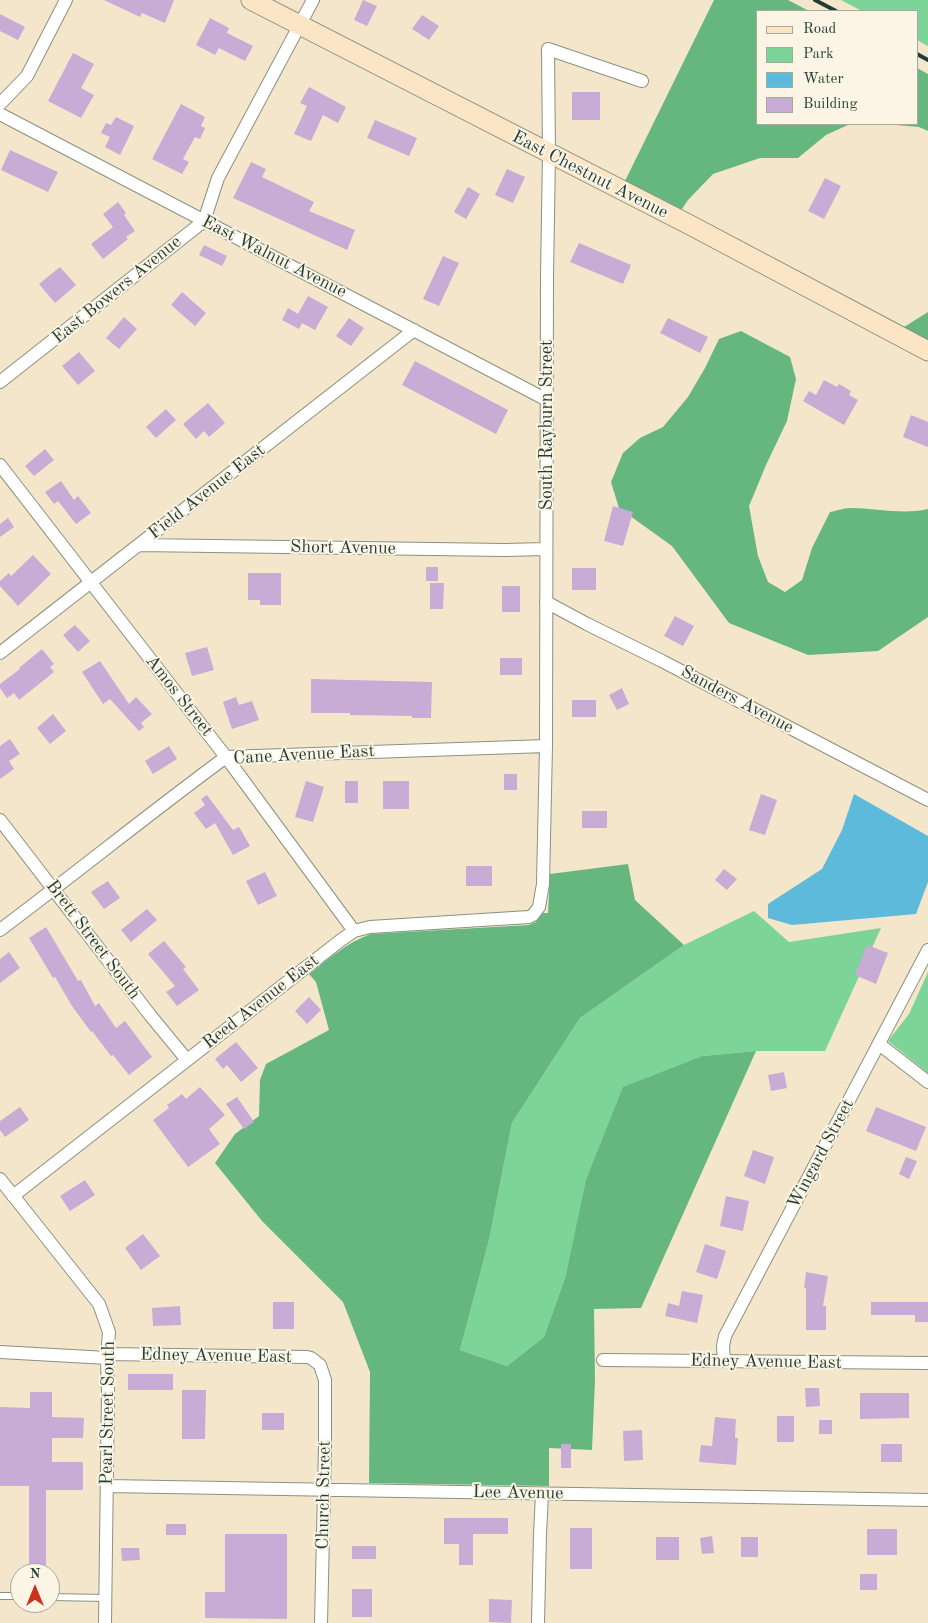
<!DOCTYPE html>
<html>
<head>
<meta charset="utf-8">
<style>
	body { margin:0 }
	#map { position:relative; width:928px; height:1623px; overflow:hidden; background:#f3e6cb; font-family:"Old Standard TT",serif }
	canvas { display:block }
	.legend { position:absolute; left:756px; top:10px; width:162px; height:115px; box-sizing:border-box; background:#fcf5e5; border:1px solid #a4ab9e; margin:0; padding:6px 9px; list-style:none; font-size:15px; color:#1f3d34 }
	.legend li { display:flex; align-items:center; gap:10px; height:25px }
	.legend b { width:25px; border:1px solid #a4ab9e }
	.north { position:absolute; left:10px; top:1563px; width:50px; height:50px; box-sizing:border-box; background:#fcf5e5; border:1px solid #a4ab9e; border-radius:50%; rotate:0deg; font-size:14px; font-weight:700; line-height:20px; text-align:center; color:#1f3d34 }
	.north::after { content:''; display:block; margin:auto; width:18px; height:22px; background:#c8321e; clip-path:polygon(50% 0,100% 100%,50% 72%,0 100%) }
</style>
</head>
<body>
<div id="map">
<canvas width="928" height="1623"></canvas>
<ul class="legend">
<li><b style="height:6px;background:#fce5c4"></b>Road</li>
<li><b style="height:14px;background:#7dd498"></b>Park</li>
<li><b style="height:14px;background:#5dbadb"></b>Water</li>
<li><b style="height:14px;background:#c8acd5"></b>Building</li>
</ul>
<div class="north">N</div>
</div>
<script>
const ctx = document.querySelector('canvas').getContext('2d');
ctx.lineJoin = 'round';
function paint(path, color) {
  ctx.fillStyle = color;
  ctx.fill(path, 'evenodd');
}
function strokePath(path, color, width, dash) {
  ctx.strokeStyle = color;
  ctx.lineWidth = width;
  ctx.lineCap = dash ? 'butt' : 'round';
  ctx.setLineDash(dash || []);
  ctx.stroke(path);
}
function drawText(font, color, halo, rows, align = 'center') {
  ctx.font = font + ' "Old Standard TT",serif';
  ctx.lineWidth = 4;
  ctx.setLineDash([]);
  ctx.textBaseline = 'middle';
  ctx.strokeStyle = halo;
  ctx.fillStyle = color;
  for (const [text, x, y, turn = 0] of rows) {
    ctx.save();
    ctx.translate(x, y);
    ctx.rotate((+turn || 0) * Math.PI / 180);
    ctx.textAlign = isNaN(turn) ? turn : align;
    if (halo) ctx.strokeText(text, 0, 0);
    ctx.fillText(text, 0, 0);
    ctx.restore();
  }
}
const green = new Path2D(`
	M841,0H928V46L917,40V11H862Z
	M754,911L789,942L881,928L825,1051H756L703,1056L566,1275L544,1337L507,1366L460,1350L489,1240L512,1123L580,1018L684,945Z
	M928,972V1073L888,1041L909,1014Z`);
const forest = new Path2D(`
	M714,0H788L809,11H757V124H850L826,135L798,158H760L713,174L688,200L680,212L624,183Z
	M917,68L928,74V131L919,127L885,124H917Z
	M928,312V342L901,329Z
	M741,331L790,357L796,379L787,421L766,465L749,506L758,556L768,582L785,592L802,580L812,548L830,512C837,511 843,508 850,508C876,508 902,515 928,509V617L878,651L808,655L729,623L672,546L619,508L611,482L623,453L640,438L663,427L688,397L705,368L719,339Z
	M628,864L635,900L684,945L580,1018L512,1123L489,1240L460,1350L507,1366L544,1337L566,1275L586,1180L623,1087L703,1056L756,1051L641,1308L594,1309L595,1380L592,1450L549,1448V1486L369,1483L370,1372L343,1302L262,1221L215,1163L235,1134L259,1116L260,1080L266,1064L329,1030L316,982L309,974C329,959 347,942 371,934L529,925L536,922L543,913H548L550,874Z`);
const water = new Path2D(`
	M854,794L928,836V882L916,914L792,925L768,918V904L822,869L842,830Z`);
const building = new Path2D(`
	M104,0H174L165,23L142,13L140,17Z
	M363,0L377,6L367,26L354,20Z
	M0,14L25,27L18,40L0,31Z
	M422,15L439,26L429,40L412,29Z
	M210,18L229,28L227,33L253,46L245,61L219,48L215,55L196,45Z
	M73,53L94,64L81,88L94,95L81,118L48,101Z
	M309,87L346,107L338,123L323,115L311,141L294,134L307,106L300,103Z
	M572,92H600V120H572Z
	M181,104L205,117L201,126L205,128L200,139L195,137L183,159L189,162L182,174L152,159Z
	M116,117L134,126L120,155L105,147L110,137L101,133L106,123L111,125Z
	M375,120L417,138L409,156L367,138Z
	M10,150L58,172L48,192L1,170Z
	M251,162L266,169L262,177L314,202L309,211L355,230L347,250L233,198Z
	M507,169L525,177L513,203L495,195Z
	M825,178L841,186L824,219L808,211Z
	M468,187L480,194L466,219L454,212Z
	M118,202L126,213L124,215L135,231L126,237L128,239L103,259L91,244L113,227L103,214Z
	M579,243L631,265L623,284L570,262Z
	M204,245L227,256L222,266L199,255Z
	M443,256L459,263L439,306L423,299Z
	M60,267L76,285L55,303L39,284Z
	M182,292L206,313L195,326L171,305Z
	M308,296L328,307L315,330L302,323L299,329L282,320L288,308L298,314Z
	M124,317L137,329L119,349L106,338Z
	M349,318L364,328L351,346L336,336Z
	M668,318L708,337L700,353L660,333Z
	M79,352L95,371L78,385L62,366Z
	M415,361L508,410L496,434L402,385Z
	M824,380L837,387L839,384L851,391L849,395L858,400L844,425L803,401L809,391L816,395Z
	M208,403L225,423L209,437L204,431L196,439L183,424Z
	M166,409L176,420L156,438L146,427Z
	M911,415L928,422V447L903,437Z
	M45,449L54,460L34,476L25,466Z
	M61,481L74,500L78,496L91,513L76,524L58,501L54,504L45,492Z
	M613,506L633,512L623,546L604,541Z
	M8,518L14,527L0,537V524Z
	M33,555L51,574L18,606L0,586V581L9,573L11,576Z
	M426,567H438V581H426Z
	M572,568H596V590H572Z
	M248,573H281V605H260V600H248Z
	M430,583H444L443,609H430Z
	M502,586H520V612H502Z
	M675,616L694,626L683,646L664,636Z
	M75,625L90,641L78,652L63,635Z
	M207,647L214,670L192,676L185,653Z
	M42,649L54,664L50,667L54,672L19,700L14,693L7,698L0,688V684L20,669L19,668Z
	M500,658H522V675H500Z
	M100,661L129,704L136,697L152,714L141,723L144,727L139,731L110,699L103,704L82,672Z
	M311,679L432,682L431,718H412V716L350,715V713H311Z
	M622,688L629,704L617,710L609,695Z
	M236,697L239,705L252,701L259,720L232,729L223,702Z
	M572,700H596V717H572Z
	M53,714L66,731L50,744L37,728Z
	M10,739L20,754L9,761L14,769L0,779V746Z
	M169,746L177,759L153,774L145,761Z
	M504,774H517V790H504Z
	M306,781L324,787L313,822L295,817Z
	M345,781H358V803H345Z
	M383,781H409V809H383Z
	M761,794L777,800L765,835L749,830Z
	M207,795L233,830L239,827L250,846L233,855L215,823L206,829L194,813L205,805L201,799Z
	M582,811H607V828H582Z
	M466,866H492V886H466Z
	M724,869L737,879L727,890L715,880Z
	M265,872L277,896L258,905L246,881Z
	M108,881L120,898L104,909L91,892Z
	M147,909L157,920L131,942L121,930Z
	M46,927L78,981L81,980L95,1006L99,1003L116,1028L125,1021L152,1057L129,1075L113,1055L111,1056L92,1031L91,1032L72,1006L55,977L53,978L29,938Z
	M164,941L186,967L183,969L199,990L177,1006L166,992L175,986L148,954Z
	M867,945L888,953L876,984L855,975Z
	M9,952L20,968L0,983V959Z
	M309,997L321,1010L307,1024L295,1011Z
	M236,1042L258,1068L241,1082L227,1065L223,1069L215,1059Z
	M784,1072L787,1088L771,1091L768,1075Z
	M200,1087L225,1115L209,1129L220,1144L188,1167L153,1120L169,1108L167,1105L182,1094L186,1099Z
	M237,1097L254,1122L244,1129L226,1104Z
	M20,1107L29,1120L5,1137L0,1130V1121Z
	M876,1107L926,1127L916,1151L866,1131Z
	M753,1150L774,1157L765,1184L744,1176Z
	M906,1157L917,1161L909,1179L899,1174Z
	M85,1180L95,1195L70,1211L60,1196Z
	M726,1196L749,1201L743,1231L720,1226Z
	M143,1234L160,1256L141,1270L125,1248Z
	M705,1244L726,1251L717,1279L696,1272Z
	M806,1272L828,1276L823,1306H826V1330H806V1288H804Z
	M682,1291L703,1295L697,1323L665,1316L668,1303L679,1306Z
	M273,1302H294V1329H273Z
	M871,1302H928V1322H915V1315H871Z
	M180,1306L181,1325L153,1326L152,1308Z
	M128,1374H173V1390H128Z
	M805,1388H819L820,1406L806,1407Z
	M182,1390H206L205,1439H182Z
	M30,1392H52V1417L84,1418L83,1438H52V1462H83V1490H46V1568H29V1486H0V1407L30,1408Z
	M860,1393H909V1418L860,1419Z
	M262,1413H284V1430H262Z
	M777,1416H794V1442H777Z
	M715,1417L736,1419L735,1438H738L736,1465L699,1462L701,1445L712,1446Z
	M819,1420H832V1434H819Z
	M642,1430L643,1460L624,1461L623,1431Z
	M561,1444H571V1468H561Z
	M881,1444H902V1462H881Z
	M444,1518H508V1534H473V1565H459V1544H444Z
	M166,1524H186V1535H166Z
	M570,1528H592V1569H570Z
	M867,1529H897V1555H867Z
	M225,1534H287V1619L205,1618V1592H225Z
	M712,1536L714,1553L702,1554L700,1538Z
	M656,1537H679V1560H656Z
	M741,1537H758V1557H741Z
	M352,1546H376V1559H352Z
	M121,1548H139L140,1560L122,1561Z
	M860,1574H877V1590H860Z
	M352,1589H372V1617H352Z
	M489,1599L512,1600L511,1623L489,1622Z`);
const lane = new Path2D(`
	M0,1596H20
	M50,1597L106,1598`);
const street = new Path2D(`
	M0,104L27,76L66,0
	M0,114L547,400
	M0,382L204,221L218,178L313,0
	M0,465L226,757L354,931
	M139,545L505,550L546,549
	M546,602L587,624L662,661L928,800
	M0,653L414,330
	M0,820L150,1015L187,1060
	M0,930C76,873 150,813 226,757L546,746
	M879,1044L928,1082
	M0,1179L99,1304L109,1332L107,1358L108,1391L105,1623
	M13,1196L341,940L354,931L370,927L529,917L533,915L539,907L543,884L546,746L547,276L549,154L548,49L642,81
	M0,1352L107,1358
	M107,1354L307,1357L311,1358L320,1365L325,1380V1447L321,1623
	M603,1360L928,1363
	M724,1361L723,1346L725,1336L928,950
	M107,1486L928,1500
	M538,1623L540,1534L542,1494`);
const secondary = new Path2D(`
	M251,0L690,225L928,351`);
const rail = new Path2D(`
	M815,0L836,11
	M917,54L928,60`);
const streetNames = [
	["East Chestnut Avenue",590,175,27],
	["East Walnut Avenue",274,257,27],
	["East Bowers Avenue",117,290,-39],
	["South Rayburn Street",547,425,-90],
	["Field Avenue East",207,492,-38],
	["Short Avenue",343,548,1],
	["Amos Street",179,696,52],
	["Sanders Avenue",737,700,28],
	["Cane Avenue East",304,755,-3],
	["Brett Street South",93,940,53],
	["Reed Avenue East",261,1002,-38],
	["Wingard Street",821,1154,-62],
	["Edney Avenue East",216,1356,1],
	["Edney Avenue East",766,1362,1],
	["Pearl Street South",108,1413,-89],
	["Lee Avenue",518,1493,1],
	["Church Street",324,1495,-89]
];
paint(green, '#7dd498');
paint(forest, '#66b680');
paint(water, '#5dbadb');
paint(building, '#c8acd5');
strokePath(lane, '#899280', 8);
strokePath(street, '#899280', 14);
strokePath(secondary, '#899280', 21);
strokePath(lane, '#fff', 6);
strokePath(street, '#fff', 12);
strokePath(secondary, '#fce5c4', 19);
strokePath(rail, '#1f3d34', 4);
drawText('18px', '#1f3d34', '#fcf5e5', streetNames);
</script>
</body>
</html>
